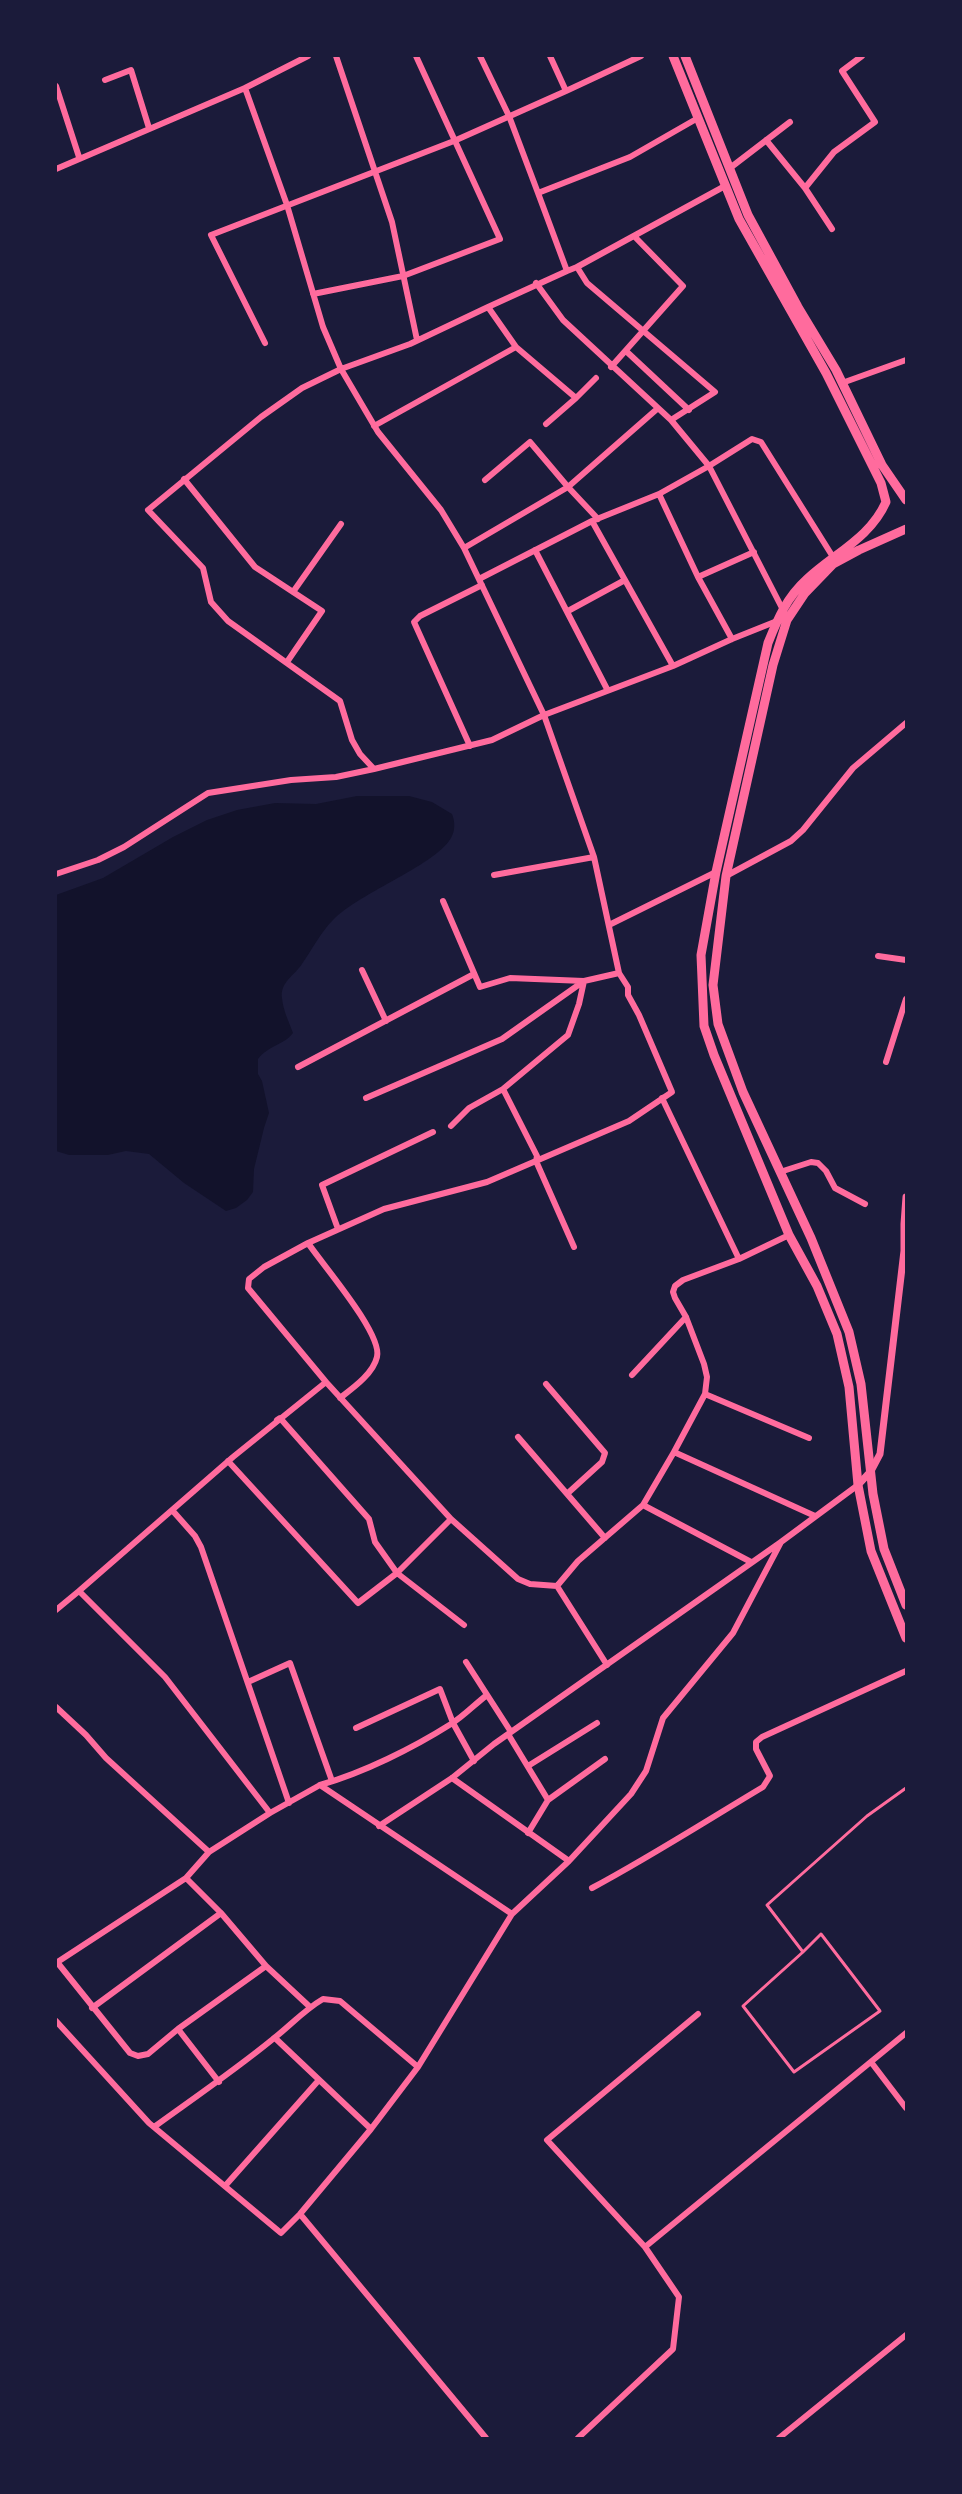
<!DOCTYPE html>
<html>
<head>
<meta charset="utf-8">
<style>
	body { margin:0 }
	#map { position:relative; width:962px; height:2494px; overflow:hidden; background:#1b1b3a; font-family:"IBM Plex Sans",sans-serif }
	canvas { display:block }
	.frame { position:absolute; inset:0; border:57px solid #1b1b3a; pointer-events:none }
</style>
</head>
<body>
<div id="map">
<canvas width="962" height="2494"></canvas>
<div class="frame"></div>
</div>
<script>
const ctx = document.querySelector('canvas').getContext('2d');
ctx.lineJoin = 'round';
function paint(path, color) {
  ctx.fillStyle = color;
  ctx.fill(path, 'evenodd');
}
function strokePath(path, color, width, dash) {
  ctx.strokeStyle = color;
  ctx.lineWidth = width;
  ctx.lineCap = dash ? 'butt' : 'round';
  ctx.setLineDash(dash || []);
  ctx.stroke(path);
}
const water = new Path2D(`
	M357,796H409L432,802L452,814C455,821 455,830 452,836C439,864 360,892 333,920C320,933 312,950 302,964C294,976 280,982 282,998C283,1010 289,1022 293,1033C284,1045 269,1045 258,1059V1074L262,1081L269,1113L264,1128L254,1169L253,1192L247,1200L236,1208L226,1211L184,1183L149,1154L126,1151L108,1155H69L56,1151V895L103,878L173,837L207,820L237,810L275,803L316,804Z`);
const service = new Path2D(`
	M803,1952L743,2006L794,2072L880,2011L821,1934L803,1952L767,1905L867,1816L906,1788`);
const minor = new Path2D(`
	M308,56L245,88L287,205L323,327L341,369L378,432L441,510L464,548L544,715L673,666L732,639L777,621
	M336,56L392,222L417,340
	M480,56L509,116L538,193
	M105,80L131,70L149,128
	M56,86L79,157
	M566,91L641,56
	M766,140L805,188L832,229
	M730,168L790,122
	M56,169L245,88
	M805,188L834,152L875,122L842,71L862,56
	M577,267L725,186
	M567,271L577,267L587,283L715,392L671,420
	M536,283L563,320L671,420L709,466L782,608
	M313,294L403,276L500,239L416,56
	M265,343L211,235L454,141L566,91L550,56
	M516,347L576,398L596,378
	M626,351L689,410
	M611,367L683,286L634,236
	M842,383L906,360
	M546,424L576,398
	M374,426L516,347L488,307L567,271L538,193L630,157L698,118
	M184,479L255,567L322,611L287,662
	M659,494L698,577L732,639
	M598,519L568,487L657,409
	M592,521L673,666
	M464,548L568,487L530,442L485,480
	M535,550L607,689
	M698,577L754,552
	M479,579L592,521L659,494L709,466L752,439L761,442L833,557
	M293,592L341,524
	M568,611L625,580
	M470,746L414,622L420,616L482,585
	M56,874L98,860L124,847L208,793L291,780L336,777L374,769
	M494,875L594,857
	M726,876L791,841L803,830L853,768L906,723
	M443,901L480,987L510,978L584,981L579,1004L568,1035L503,1089L537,1156L536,1161L574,1247
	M609,925L716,872
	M878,956L906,960
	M362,970L386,1021
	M886,1062L906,999
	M298,1067L474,974
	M366,1098L502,1039L584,981L619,973
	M662,1098L739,1259
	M451,1126L469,1108L503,1089
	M780,1172L811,1162L818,1163L826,1171L835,1188L865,1204
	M338,1229L322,1185L433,1132
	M789,1235L739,1259L683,1280L675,1286L673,1292L675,1298L686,1317L704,1364L707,1377L705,1394L674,1452L815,1516
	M308,1243C322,1264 383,1334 377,1357C373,1374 353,1388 340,1398
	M632,1375L686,1317
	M546,1384L605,1453L602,1462L568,1493
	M705,1394L809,1438
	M277,1420L280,1418L369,1519L375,1542L397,1573L464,1625
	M518,1437L605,1538
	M228,1461L358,1603L397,1573L451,1519L518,1579L530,1584L557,1586
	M643,1505L751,1562
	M172,1510L195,1536L201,1547L289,1803
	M451,1519L326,1382L248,1288L249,1279L264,1267L308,1243L384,1209L487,1182L629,1121L672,1092L639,1015L628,995V987L619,973L594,857L544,715L492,740L374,769L360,754L352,740L340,701L228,621L211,602L203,568L148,510L261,417L302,388L341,369L410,344L488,307
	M56,1610L79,1591
	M466,1662L511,1732
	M607,1665L557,1586L578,1561L643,1505L674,1452
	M248,1682L290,1663L332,1781
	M487,1695C475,1704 464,1716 451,1724C413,1748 363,1773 320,1785L512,1914
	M56,1707L86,1735L106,1758L209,1852
	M356,1728L440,1689L453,1723L474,1761
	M508,1734L548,1800
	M528,1766L597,1723
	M452,1778L569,1861
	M320,1785L270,1813L165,1677L79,1591L233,1457L326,1382
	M379,1826L452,1778L494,1744L781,1542L858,1485
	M528,1833L548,1800L605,1759
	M186,1878L221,1913L266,1966L310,2007
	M592,1888C650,1857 706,1821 763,1787L770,1776L756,1749V1742L762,1737L906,1671
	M57,1962L130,2053L138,2056L148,2054L178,2029L266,1966
	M56,1963L186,1878L209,1852L270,1813
	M92,2008L221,1913
	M698,2014L547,2140L645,2247L906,2033
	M56,2021L149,2123L281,2233L300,2214L371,2129L418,2067L512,1914L569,1861L631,1794L646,1771L663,1718L733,1633L781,1542
	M178,2029L219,2082
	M275,2038L371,2129
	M871,2062L906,2108
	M154,2127C194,2098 235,2070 273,2039C290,2026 304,2010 323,1999L340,2001L418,2067
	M225,2186L318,2081
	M300,2214L486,2438
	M578,2438L673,2349L679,2297L645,2247
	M779,2438L906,2335`);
const tertiary = new Path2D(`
	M858,1485L871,1471L880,1454L904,1251V1224L906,1197`);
const trunk = new Path2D(`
	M673,56L739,219L826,373L881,483L886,502C870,538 835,553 807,579C787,597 778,618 768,643L716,872L701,955L704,1026L714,1055L789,1235L817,1286L837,1334L849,1387L858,1485L871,1551L906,1638
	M685,56L748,215L798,307L836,370L882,465L906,500
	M906,529L859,550L833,564L805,593L787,620L773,665L726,876L713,985L718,1024L743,1092L811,1238L849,1332L861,1384L873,1494L884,1549L906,1605`);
paint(water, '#12122b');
strokePath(service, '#ff6b9d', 3);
strokePath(minor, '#ff6b9d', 6);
strokePath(tertiary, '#ff6b9d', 7);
strokePath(trunk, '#ff6b9d', 9);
</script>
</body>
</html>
